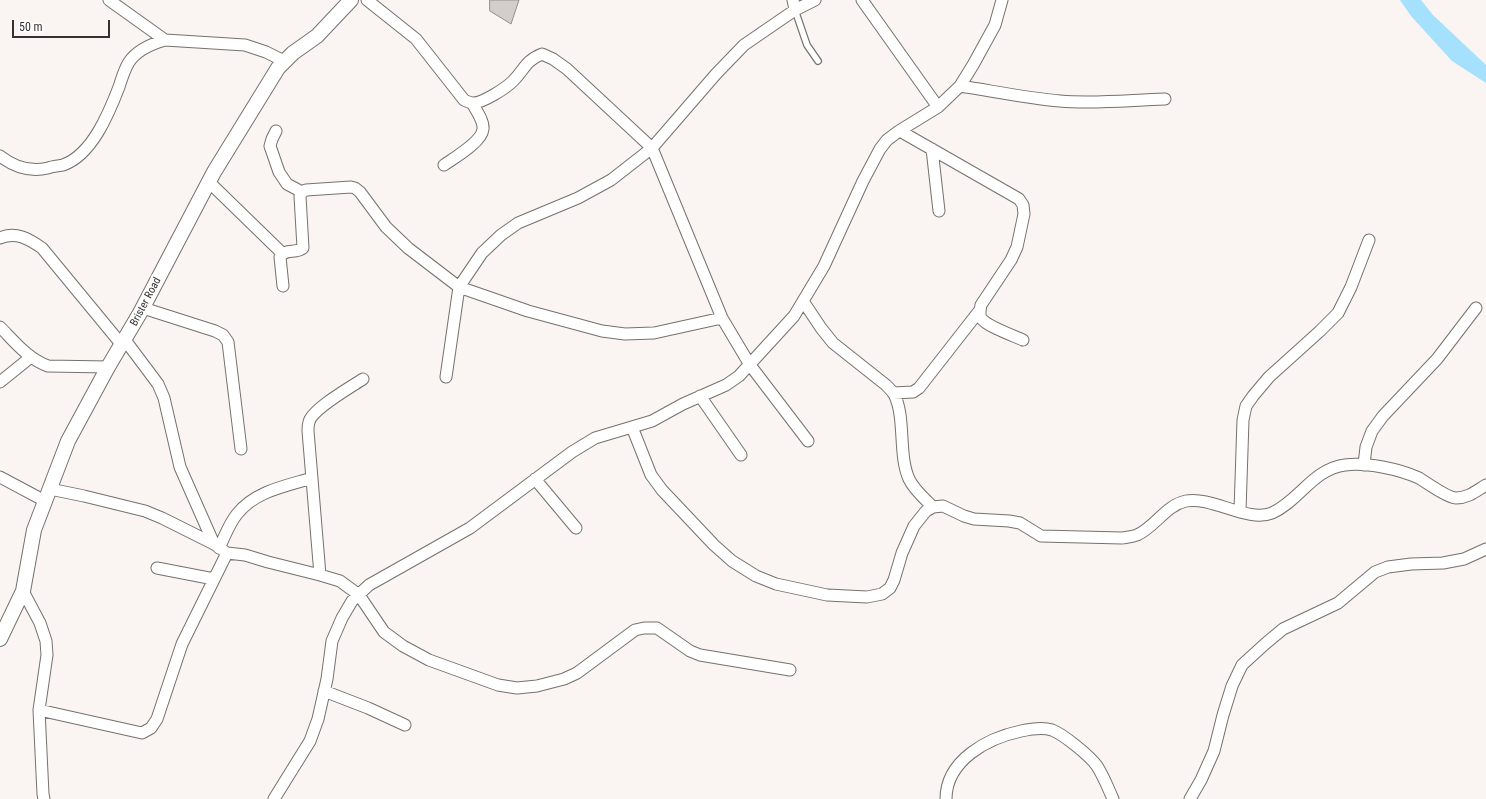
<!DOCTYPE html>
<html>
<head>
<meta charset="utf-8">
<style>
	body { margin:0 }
	#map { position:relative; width:1486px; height:799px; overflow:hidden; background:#faf4f2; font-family:"Roboto Condensed",sans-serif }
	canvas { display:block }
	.scale { position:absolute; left:12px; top:20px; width:98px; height:18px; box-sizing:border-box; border:2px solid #343231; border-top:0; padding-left:5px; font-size:12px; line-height:14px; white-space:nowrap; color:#343231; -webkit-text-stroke:3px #fff; paint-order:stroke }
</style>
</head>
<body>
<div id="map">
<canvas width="1486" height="799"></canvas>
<div class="scale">50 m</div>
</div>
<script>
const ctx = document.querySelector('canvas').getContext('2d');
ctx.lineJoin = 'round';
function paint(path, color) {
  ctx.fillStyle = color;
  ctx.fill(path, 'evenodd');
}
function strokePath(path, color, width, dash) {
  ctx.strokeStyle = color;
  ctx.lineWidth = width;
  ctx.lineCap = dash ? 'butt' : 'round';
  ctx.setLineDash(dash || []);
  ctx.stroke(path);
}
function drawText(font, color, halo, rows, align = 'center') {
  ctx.font = font + ' "Roboto Condensed",sans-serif';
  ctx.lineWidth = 4;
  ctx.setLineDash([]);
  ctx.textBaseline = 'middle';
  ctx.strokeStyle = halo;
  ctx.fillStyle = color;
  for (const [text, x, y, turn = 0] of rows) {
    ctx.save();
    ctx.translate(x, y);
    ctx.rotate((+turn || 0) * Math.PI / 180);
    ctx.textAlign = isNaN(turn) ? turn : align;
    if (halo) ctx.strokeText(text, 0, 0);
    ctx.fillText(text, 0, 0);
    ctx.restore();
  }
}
const water = new Path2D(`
	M1400,0H1421L1433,15L1486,65V83L1452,61L1411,16Z`);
const building = new Path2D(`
	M490,0H519L511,24L490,11Z`);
const service = new Path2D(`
	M795,10L807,45L818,61`);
const minor = new Path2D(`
	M109,0L165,40
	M367,0L416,39L464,100C466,101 470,103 473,103C483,103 506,88 513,81C525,69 525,61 542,54L553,59L567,69L652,148L722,318L750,365L808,441
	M793,0L795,10
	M862,0L938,107
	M960,86C993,91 1026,98 1060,101C1095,104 1130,100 1165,99
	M276,131L272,139L270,146L279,172L287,184L302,192
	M900,131L1019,199L1023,205L1024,214L1017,247L1011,260L981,305C980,310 979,314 981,318C986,326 1014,336 1023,340
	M932,149L939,211
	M0,156C14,167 31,172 48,168C53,166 59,166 63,165C92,155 109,113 119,87C122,78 124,70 129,62C137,50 151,44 165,40L245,45L266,52L284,61
	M444,165C454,158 482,142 483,129C484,121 476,110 472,103
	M209,182L283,254
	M0,238C16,231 29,239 42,248L122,345
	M283,286L280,257C286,248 295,254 303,248L300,196L302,192L306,190L351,187L355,188L360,192L386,227L408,248L459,287L528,311L602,331L625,334L654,333L722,318
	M803,301L821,328L833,343L886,385C889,388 892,391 894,394C906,417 898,455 909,479C914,490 925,499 933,507
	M143,308L215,331L223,335L228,342L241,449
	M0,327C14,341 28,359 48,366L108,367
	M125,340L158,384L164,398L180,467L214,544
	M446,377L459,287L482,253L501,235L518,223L578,198L611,180L652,148L716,74L744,45L795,10L815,0
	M0,382L31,357
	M893,393L913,392L919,388L980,310
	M700,396L741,455
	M632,427L651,475L662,490L714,545L732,561L756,576L776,584L827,595L867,597L882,594L890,588L894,580L902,553L914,526L926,511L933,507L943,506L964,516L974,519L1009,521L1020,523L1041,536L1122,538C1127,537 1132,537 1137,535C1155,527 1166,505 1186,501C1212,496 1248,523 1272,513C1299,501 1313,469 1345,465C1366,462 1399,469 1419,478C1427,483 1448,498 1456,498C1468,498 1476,491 1486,485
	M1364,465L1366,447L1372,431L1383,416L1437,359L1476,308
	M0,477L45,501
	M535,479L576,528
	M50,489L84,496L145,511L162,518L214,544L227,553L245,555L268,562L320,575L340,581L359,595L384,632L403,646L429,660L498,685L517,688L537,686L564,679L577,673L635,630L644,628H657L690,651L700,655L790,670
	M1240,511L1243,420L1246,406L1253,396L1269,377L1320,331L1338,313L1351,287L1369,240
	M219,548C225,536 229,524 237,514C255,491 286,486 312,478
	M157,568L214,579
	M320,575L308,431C308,428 308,425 309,422C312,409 351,387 363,379
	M23,591L40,623L46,641L47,655L39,710L43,794L44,799
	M324,691L368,708L405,725
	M39,710L142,733L151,728L157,719L182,644L227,553
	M274,799L310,741L318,719L327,679L332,641L342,618L352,601L369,585L470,528L572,452L595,438L652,421L683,404L726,385L739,376L794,316L824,266L863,181L880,149L887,140L899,131L938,107L960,86L973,65L995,25L1002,0
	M946,799C946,760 988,738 1021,731C1030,729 1043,727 1052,730C1063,734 1090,756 1097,766C1104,777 1108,788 1113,799
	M1190,799L1201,780L1214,751L1223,715L1232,686L1242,665L1265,644L1283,629L1338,603L1375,572L1388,567L1411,564L1443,563L1464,559L1486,549`);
const tertiary = new Path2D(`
	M0,639L23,591L34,530L68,441L108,367L140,313L214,172L278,68L293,53L317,36L351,0`);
const streetNames = [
	["Brister Road",146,302,-62]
];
paint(water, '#a5e1fd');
paint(building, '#d3cecb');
strokePath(building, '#938f8c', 1);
strokePath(service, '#75716e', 8);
strokePath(minor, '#75716e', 13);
strokePath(tertiary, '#75716e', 16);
strokePath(service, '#fff', 5.5);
strokePath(minor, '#fff', 11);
strokePath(tertiary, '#fff', 14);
drawText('11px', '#343231', '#fff', streetNames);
</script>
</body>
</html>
